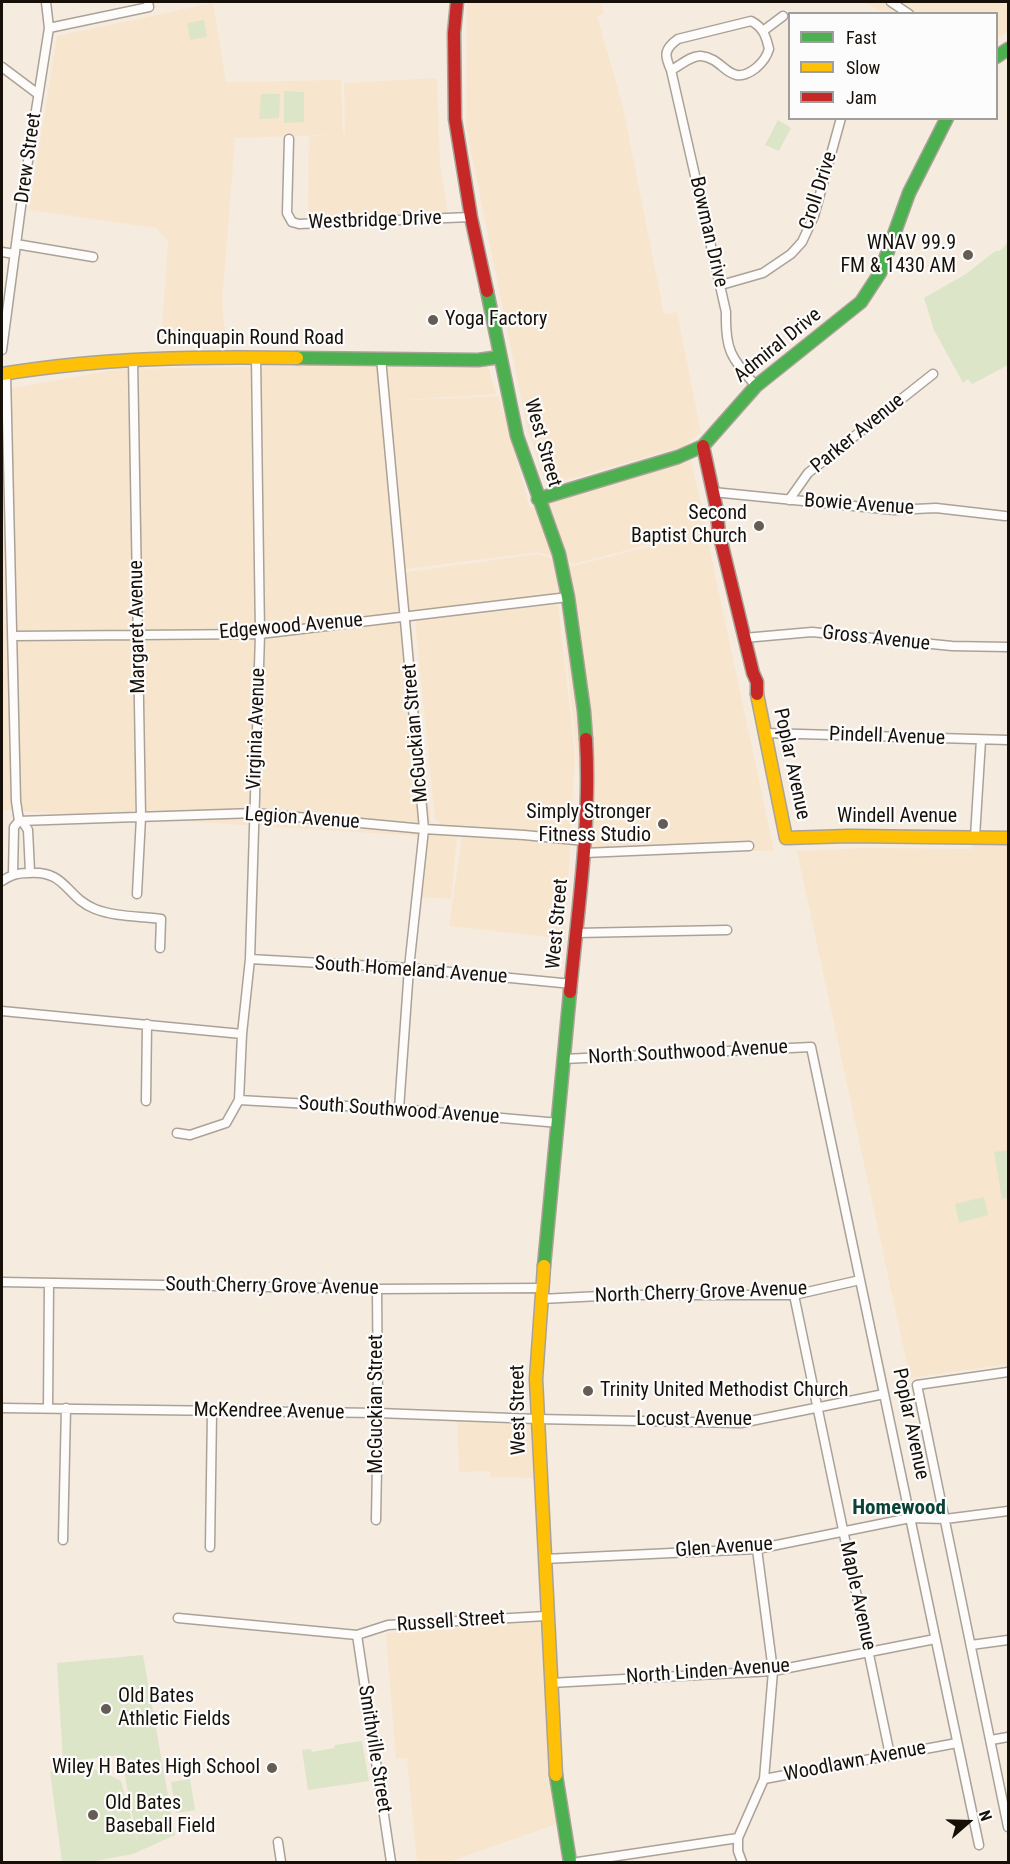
<!DOCTYPE html>
<html>
<head>
<meta charset="utf-8">
<style>
	body { margin:0 }
	#map { position:relative; width:1010px; height:1864px; overflow:hidden; background:#f5ebdf; font-family:"Roboto Condensed",sans-serif }
	canvas { display:block }
	.frame { position:absolute; inset:0; border:3px solid #171008; pointer-events:none }
	.legend { position:absolute; left:788px; top:12px; width:210px; height:108px; box-sizing:border-box; background:#fcfcfc; border:2px solid #a09e9a; margin:0; padding:8px 10px; list-style:none; font-size:18px; color:#171008 }
	.legend li { display:flex; align-items:center; gap:12px; height:30px }
	.legend b { width:30px; border:2px solid #a09e9a }
	.north { position:absolute; left:938px; top:1792px; width:60px; height:60px; -webkit-text-stroke:4px #fcfcfc; paint-order:stroke; rotate:70deg; font-size:16px; font-weight:700; line-height:24px; text-align:center; color:#171008 }
	.north::after { content:''; display:block; margin:auto; width:21px; height:27px; background:#171008; clip-path:polygon(50% 0,100% 100%,50% 72%,0 100%) }
</style>
</head>
<body>
<div id="map">
<canvas width="1010" height="1864"></canvas>
<div class="frame"></div>
<ul class="legend">
<li><b style="height:8px;background:#4caf50"></b>Fast</li>
<li><b style="height:8px;background:#ffc107"></b>Slow</li>
<li><b style="height:8px;background:#c62828"></b>Jam</li>
</ul>
<div class="north">N</div>
</div>
<script>
const ctx = document.querySelector('canvas').getContext('2d');
ctx.lineJoin = 'round';
function paint(path, color) {
  ctx.fillStyle = color;
  ctx.fill(path, 'evenodd');
}
function strokePath(path, color, width, dash) {
  ctx.strokeStyle = color;
  ctx.lineWidth = width;
  ctx.lineCap = dash ? 'butt' : 'round';
  ctx.setLineDash(dash || []);
  ctx.stroke(path);
}
function drawText(font, color, halo, rows, align = 'center') {
  ctx.font = font + ' "Roboto Condensed",sans-serif';
  ctx.lineWidth = 4.5;
  ctx.setLineDash([]);
  ctx.textBaseline = 'middle';
  ctx.strokeStyle = halo;
  ctx.fillStyle = color;
  for (const [text, x, y, turn = 0] of rows) {
    ctx.save();
    ctx.translate(x, y);
    ctx.rotate((+turn || 0) * Math.PI / 180);
    ctx.textAlign = isNaN(turn) ? turn : align;
    if (halo) ctx.strokeText(text, 0, 0);
    ctx.fillText(text, 0, 0);
    ctx.restore();
  }
}
const built = new Path2D(`
	M467,2H601L604,14L597,16L622,103L664,314L677,312L701,432L684,446L546,486L527,427L466,127Z
	M864,2H1008V31L997,39L996,14L885,13Z
	M213,3L226,82L341,80L343,134H345L344,83L437,78L440,164L448,214L308,218L309,137L330,135L235,138L222,303L226,345L161,347L168,241L156,228L29,210L57,36Z
	M487,363L496,394L389,401L499,396L530,508L691,461L707,529L573,564L538,552L405,569L392,438L400,573L538,554L574,566L706,532L774,851H587L560,595L411,617L431,822L457,837L451,899L418,897V836L2,810V382L8,389L119,369Z
	M558,604L575,755L565,939L449,926L462,837L435,820L415,620Z
	M973,844H1008V1364L910,1378L797,851L867,848L971,849Z
	M457,1420L534,1422L535,1478L490,1477V1471L459,1472Z
	M540,1622L559,1823L449,1862H417L407,1758L396,1759L386,1633Z`);
const green = new Path2D(`
	M204,20L207,37L190,40L187,23Z
	M284,91L304,92V122L284,123Z
	M261,94H280L279,118L259,119Z
	M778,120L791,128L779,151L765,145Z
	M1008,242V365L972,384L968,379L963,383L934,330L924,298L966,274L994,252L1001,250Z
	M1008,1150V1198L1002,1199L994,1152Z
	M984,1197L988,1215L959,1223L955,1204Z
	M143,1655L175,1835L133,1854L90,1862H62L50,1772C82,1764 93,1766 121,1781L138,1844L121,1755L63,1762L57,1663Z
	M362,1741L369,1781L308,1790L302,1750L311,1749L312,1752L334,1748L335,1745Z
	M190,1779L195,1810L176,1813L171,1782Z`);
const street = new Path2D(`
	M891,2L909,14
	M751,21C763,27 766,36 769,49C767,56 762,63 756,68C729,89 725,58 701,56C691,55 680,66 671,70C664,55 664,49 678,39Z
	M49,28L149,7L148,2
	M763,31L783,16
	M2,67L38,94
	M671,70L726,312C725,351 731,357 756,386
	M289,139L287,213L292,222L299,224L471,217
	M16,244L93,257
	M2,252L15,254
	M721,285L763,273L791,254L802,242L814,216L841,118
	M2,350L22,199L49,28L46,2
	M381,358L424,829L409,968L399,1109
	M133,360L141,817L137,894
	M6,374L16,801L19,821
	M713,492L894,510L936,508L1005,516
	M789,500L808,473L933,374
	M13,636L260,634L568,597
	M744,638L812,632L952,646L1008,647
	M765,733L1008,740
	M19,821L255,813L424,829L524,835L585,841
	M22,821L28,830L30,872
	M975,837L981,740
	M584,853L749,846
	M13,874L14,827L19,821
	M2,881C11,875 17,873 28,873C67,870 65,897 95,909C115,917 140,916 161,919L160,948
	M576,933L727,930
	M250,959L409,968L572,984
	M2,1011L242,1034
	M564,1059L811,1047L979,1845
	M239,1100L399,1109L559,1123
	M146,1101L147,1024
	M177,1133L190,1135L226,1123L239,1100L242,1034L250,959L260,634L256,357
	M2,1282L377,1289L542,1288
	M794,1295L890,1755
	M541,1299L620,1295H794L860,1280
	M1008,1372L917,1385L1008,1827
	M2,1408L378,1413L537,1419L741,1423L884,1394
	M48,1408L49,1283
	M376,1520L378,1413L377,1289
	M63,1540L66,1408
	M210,1547L212,1412
	M544,1559L757,1549L910,1518L945,1519L1008,1511
	M178,1618L357,1635L388,1625L546,1616
	M357,1635L391,1862
	M971,1645L1008,1640
	M550,1683L773,1671L935,1639
	M991,1740L1008,1737
	M764,1779L957,1743
	M738,1838V1851L742,1862
	M278,1842L281,1862
	M578,1862L738,1838L764,1779L773,1671L757,1549`);
const fast = new Path2D(`
	M996,57L1008,49
	M487,291L517,436L559,554L568,597L584,711L586,739
	M297,358L478,360L500,357
	M538,499L678,457L703,446L756,386L861,302L880,273L909,193L947,118
	M544,1266L570,992
	M556,1775L570,1862`);
const slow = new Path2D(`
	M2,374C99,358 199,356 297,358
	M757,694L786,838L849,836L1008,838
	M544,1266L536,1379L556,1775`);
const jam = new Path2D(`
	M457,2L454,33L455,119L471,217L487,291
	M703,446L716,506L719,533L753,673L757,682V694
	M570,992C578,908 591,823 586,739`);
const markers = [
	[968,255,6,"#655d53"],
	[433,320,6,"#655d53"],
	[759,526,6,"#655d53"],
	[663,824,6,"#655d53"],
	[588,1391,6,"#655d53"],
	[106,1709,6,"#655d53"],
	[272,1768,6,"#655d53"],
	[93,1815,6,"#655d53"]
];
const streetNames = [
	["Drew Street",29,158,-82],
	["Croll Drive",819,191,-72],
	["Westbridge Drive",375,221,-2],
	["Bowman Drive",708,232,77],
	["Chinquapin Round Road",250,339],
	["Admiral Drive",778,346,-39],
	["Parker Avenue",858,434,-39],
	["West Street",542,443,74],
	["Bowie Avenue",859,505,4],
	["Margaret Avenue",138,627,-91],
	["Edgewood Avenue",291,627,-5],
	["Gross Avenue",876,639,6],
	["Virginia Avenue",257,729,-88],
	["McGuckian Street",416,733,-95],
	["Pindell Avenue",887,737,2],
	["Poplar Avenue",791,764,78],
	["Windell Avenue",897,817],
	["Legion Avenue",302,819,4],
	["West Street",558,924,-85],
	["South Homeland Avenue",411,971,4],
	["North Southwood Avenue",688,1053,-3],
	["South Southwood Avenue",399,1111,4],
	["South Cherry Grove Avenue",272,1287,1],
	["North Cherry Grove Avenue",701,1293,-2],
	["McGuckian Street",377,1404,-90],
	["West Street",519,1410,-91],
	["McKendree Avenue",269,1412,1],
	["Locust Avenue",694,1420],
	["Poplar Avenue",910,1424,78],
	["Glen Avenue",724,1548,-4],
	["Maple Avenue",857,1596,78],
	["Russell Street",451,1622,-4],
	["North Linden Avenue",708,1672,-4],
	["Smithville Street",374,1749,81],
	["Woodlawn Avenue",855,1762,-11]
];
const poiNames = [
	["WNAV 99.9",956,244],
	["FM & 1430 AM",956,267],
	["Yoga Factory",445,320,"left"],
	["Second",747,514],
	["Baptist Church",747,537],
	["Simply Stronger",651,813],
	["Fitness Studio",651,836],
	["Trinity United Methodist Church",600,1391,"left"],
	["Old Bates",118,1697,"left"],
	["Athletic Fields",118,1720,"left"],
	["Wiley H Bates High School",260,1768],
	["Old Bates",105,1804,"left"],
	["Baseball Field",105,1827,"left"]
];
const neighbourhoodNames = [
	["Homewood",899,1509]
];
paint(built, '#f8e5ce');
paint(green, '#dde5c8');
strokePath(street, '#aaa298', 11);
strokePath(fast, '#aaa298', 15);
strokePath(slow, '#aaa298', 15);
strokePath(jam, '#aaa298', 15);
strokePath(street, '#fefcfa', 8);
strokePath(fast, '#4caf50', 12);
strokePath(slow, '#ffc107', 12);
strokePath(jam, '#c62828', 12);
for (const [x, y, r, color] of markers) {
  const dot = new Path2D();
  dot.arc(x, y, r, 0, 2 * Math.PI);
  ctx.fillStyle = color;
  ctx.fill(dot);
  strokePath(dot, '#fcfcfc', 2);
}
drawText('20px', '#171008', '#fcfcfc', streetNames);
drawText('20px', '#171008', '#fcfcfc', poiNames, 'right');
drawText('bold 21px', '#0a4235', '#fcfcfc', neighbourhoodNames);
</script>
</body>
</html>
